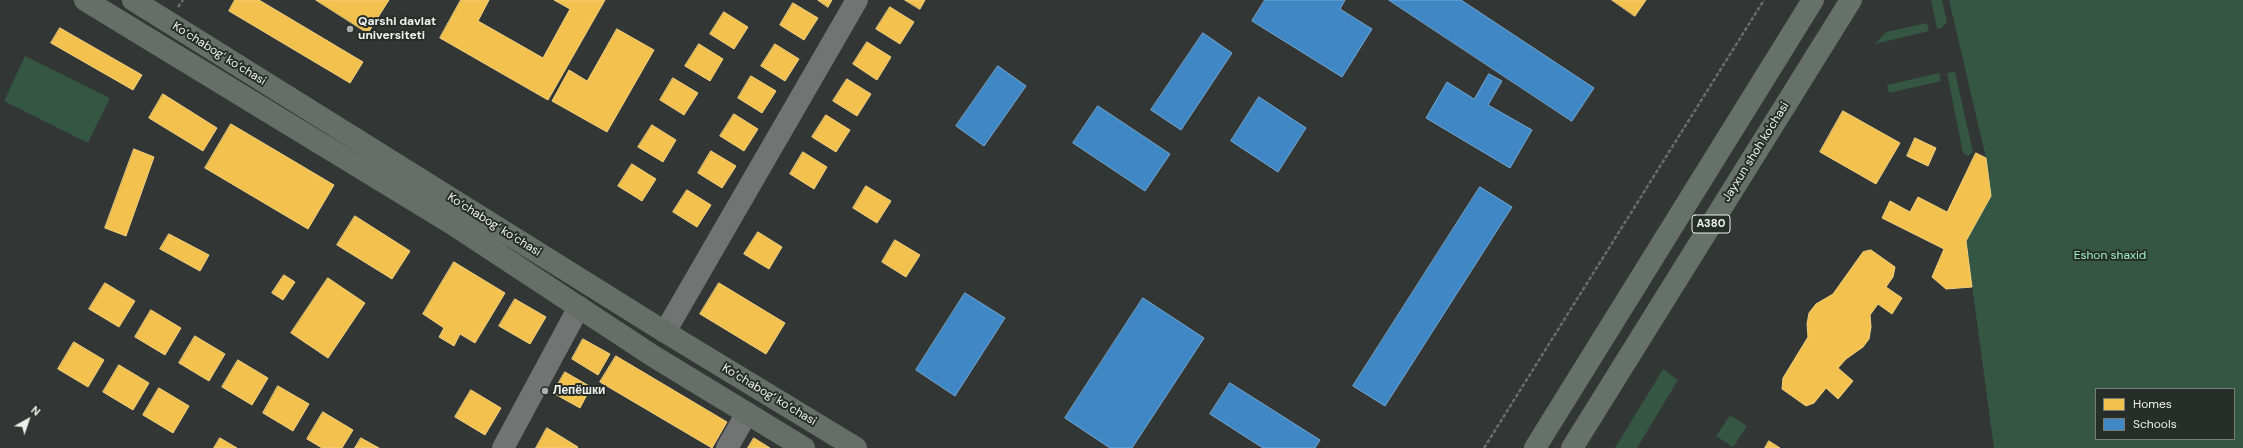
<!DOCTYPE html>
<html>
<head>
<meta charset="utf-8">
<style>
	body { margin:0 }
	#map { position:relative; width:2243px; height:448px; overflow:hidden; background:#323634; font-family:"DM Sans",sans-serif }
	canvas { display:block }
	.legend { position:absolute; left:2095px; top:388px; width:140px; height:52px; box-sizing:border-box; background:#272d29; border:1px solid #777c78; margin:0; padding:5px 7px; list-style:none; font-size:12px; color:#eef2ef }
	.legend li { display:flex; align-items:center; gap:8px; height:20px }
	.legend b { width:20px; border:1px solid #777c78 }
	.north { position:absolute; left:8px; top:400px; width:40px; height:40px; -webkit-text-stroke:3px #272d29; paint-order:stroke; rotate:40deg; font-size:11px; font-weight:700; line-height:16px; text-align:center; color:#eef2ef }
	.north::after { content:''; display:block; margin:auto; width:14px; height:18px; background:#eef2ef; clip-path:polygon(50% 0,100% 100%,50% 72%,0 100%) }
</style>
</head>
<body>
<div id="map">
<canvas width="2243" height="448"></canvas>
<ul class="legend">
<li><b style="height:11px;background:#f2c14e"></b>Homes</li>
<li><b style="height:11px;background:#3f88c5"></b>Schools</li>
</ul>
<div class="north">N</div>
</div>
<script>
const ctx = document.querySelector('canvas').getContext('2d');
ctx.lineJoin = 'round';
function paint(path, color) {
  ctx.fillStyle = color;
  ctx.fill(path, 'evenodd');
}
function strokePath(path, color, width, dash) {
  ctx.strokeStyle = color;
  ctx.lineWidth = width;
  ctx.lineCap = dash ? 'butt' : 'round';
  ctx.setLineDash(dash || []);
  ctx.stroke(path);
}
function drawText(font, color, halo, rows, align = 'center') {
  ctx.font = font + ' "DM Sans",sans-serif';
  ctx.lineWidth = 4;
  ctx.setLineDash([]);
  ctx.textBaseline = 'middle';
  ctx.strokeStyle = halo;
  ctx.fillStyle = color;
  for (const [text, x, y, turn = 0] of rows) {
    ctx.save();
    ctx.translate(x, y);
    ctx.rotate((+turn || 0) * Math.PI / 180);
    ctx.textAlign = isNaN(turn) ? turn : align;
    if (halo) ctx.strokeText(text, 0, 0);
    ctx.fillText(text, 0, 0);
    ctx.restore();
  }
}
const green = new Path2D(`
	M1931,0H1942L1947,22L1941,28L1937,29Z
	M1949,0H2243V448H1994L1966,241L1991,196L1986,158ZM2096,389H2234V439H2096Z
	M1927,23L1929,31L1875,44L1886,32Z
	M25,56L110,98L88,143L4,101Z
	M1955,72L1973,152L1968,156L1963,153L1947,73Z
	M1939,73L1941,81L1889,93L1887,85Z
	M1663,369L1678,380L1637,448H1615Z
	M1730,415L1747,426L1733,447L1716,436Z`);
const homes = new Path2D(`
	M235,0H259L363,62L350,83L229,11Z
	M316,0H389L368,33Z
	M461,0H489L478,21L543,58L570,9L554,0H605L548,100L440,38Z
	M818,0H832L828,7Z
	M905,0H925L920,9Z
	M1612,0H1646L1635,16Z
	M793,3L818,18L804,40L780,25Z
	M890,7L914,22L900,44L876,29Z
	M724,12L748,27L734,49L710,34Z
	M60,28L142,75L133,90L51,43Z
	M617,29L654,50L607,132L552,101L569,70L587,81Z
	M867,42L891,57L877,80L853,64Z
	M699,44L723,59L710,81L685,66Z
	M775,44L799,59L785,81L761,66Z
	M751,76L776,91L762,113L738,98Z
	M673,78L698,93L684,115L660,100Z
	M847,79L871,94L857,116L833,101Z
	M163,94L217,128L203,151L149,118Z
	M1843,111L1900,143L1876,184L1820,152Z
	M734,114L758,129L744,151L720,136Z
	M826,115L850,130L836,152L812,137Z
	M231,124L334,185L308,229L205,168Z
	M652,125L676,140L663,162L638,147Z
	M1915,138L1936,148L1928,166L1907,156Z
	M134,149L154,157L126,236L105,228Z
	M711,151L736,166L722,188L698,173Z
	M803,152L827,167L814,189L790,174Z
	M1976,153L1986,158L1991,196L1966,241L1972,287L1946,289L1932,277L1944,249L1882,218L1890,201L1910,212L1918,197L1947,212Z
	M632,164L656,179L642,201L618,186Z
	M866,186L891,201L877,223L853,208Z
	M687,190L711,205L697,227L673,212Z
	M355,216L410,251L392,279L337,245Z
	M758,232L782,247L769,269L744,254Z
	M169,234L209,255L200,271L160,249Z
	M895,240L920,255L906,277L882,262Z
	M1871,250L1895,267L1893,277L1886,287L1902,298L1892,314L1878,304L1870,315L1871,327L1869,339L1863,347L1846,359L1838,368L1853,381L1838,399L1826,388L1814,403L1806,406L1782,389L1783,378L1808,337L1807,324L1809,313L1816,304L1833,294L1863,252Z
	M454,262L505,293L475,343L460,334L454,346L439,337L444,328L423,314Z
	M284,275L295,282L283,300L272,293Z
	M328,278L365,303L328,358L291,333Z
	M105,283L135,301L119,327L89,309Z
	M719,283L785,323L766,354L700,314Z
	M515,299L546,317L530,344L499,326Z
	M151,310L181,328L165,355L135,337Z
	M195,336L225,354L209,381L179,363Z
	M583,339L610,354L598,375L572,359Z
	M74,342L104,360L88,387L58,369Z
	M616,356L727,422L712,448L600,382Z
	M238,360L268,378L252,405L222,387Z
	M119,365L149,383L133,410L103,392Z
	M565,372L591,387L580,408L553,393Z
	M278,386L309,404L293,431L263,413Z
	M159,388L189,406L173,433L143,415Z
	M471,390L501,408L485,435L455,417Z
	M323,412L353,430L342,448H322L307,439Z
	M547,428L578,447L577,448H536Z
	M220,438L237,448H214Z
	M361,438L379,448H355Z
	M754,438L770,448H748Z
	M1769,441L1780,448H1765Z`);
const schools = new Path2D(`
	M1265,0H1345L1340,9L1372,29L1342,77L1252,21Z
	M1389,0H1461L1594,88L1572,121Z
	M1203,33L1232,53L1181,130L1151,110Z
	M998,66L1026,86L984,146L956,126Z
	M1489,74L1502,81L1488,105L1532,130L1510,168L1426,118L1447,82L1474,99Z
	M1259,97L1306,128L1278,172L1231,141Z
	M1098,106L1170,154L1145,191L1073,143Z
	M1480,187L1512,207L1385,406L1353,386Z
	M965,293L1005,318L955,396L916,370Z
	M1143,298L1204,338L1132,448H1110L1065,418Z
	M1230,383L1320,440L1315,448H1263L1210,414Z`);
const path = new Path2D(`
	M178,7L183,0
	M1484,448L1764,0`);
const minor = new Path2D(`
	M665,332L857,0
	M503,448L579,307
	M727,448L747,413`);
const major = new Path2D(`
	M85,0L451,223L653,356L804,448
	M133,0L657,327L856,448`);
const highway = new Path2D(`
	M1535,448L1813,0
	M1572,448L1851,0`);
const markers = [
	[350,29,4,"#acb0ae"],
	[545,391,4,"#acb0ae"]
];
const shields = [
	[1711,224,38]
];
const shieldNames = [
	["A380",1711,224]
];
const poiNames = [
	["Qarshi davlat",358,22],
	["universiteti",358,36],
	["Лепёшки",553,391]
];
const streetNames = [
	["Ko‘chabog‘ ko‘chasi",219,54,32],
	["Jayxun shoh ko'chasi",1756,152,-58],
	["Ko‘chabog‘ ko‘chasi",494,225,32],
	["Ko‘chabog‘ ko‘chasi",769,395,31]
];
const parkNames = [
	["Eshon shaxid",2110,256]
];
paint(green, '#345643');
paint(homes, '#f2c14e');
strokePath(homes, '#f1d07e', 1);
paint(schools, '#3f88c5');
strokePath(schools, '#74a8d2', 1);
strokePath(path, '#6a6d6b', 2.5, [4, 2]);
strokePath(minor, '#717472', 22);
strokePath(major, '#666e6a', 22);
strokePath(highway, '#66716b', 22);
for (const [x, y, r, color] of markers) {
  const dot = new Path2D();
  dot.arc(x, y, r, 0, 2 * Math.PI);
  ctx.fillStyle = color;
  ctx.fill(dot);
  strokePath(dot, '#272d29', 1.5);
}
for (const [x, y, w] of shields) {
  const box = new Path2D();
  box.roundRect(x - w / 2, y - 9, w, 18, 3);
  ctx.fillStyle = '#272d29';
  ctx.fill(box);
  strokePath(box, '#eef2ef', 1);
}
drawText('bold 11px', '#eef2ef', null, shieldNames);
drawText('bold 12px', '#eef2ef', '#272d29', poiNames, 'left');
drawText('12px', '#eef2ef', '#272d29', streetNames);
drawText('12px', '#9cf5c2', '#272d29', parkNames);
</script>
</body>
</html>
